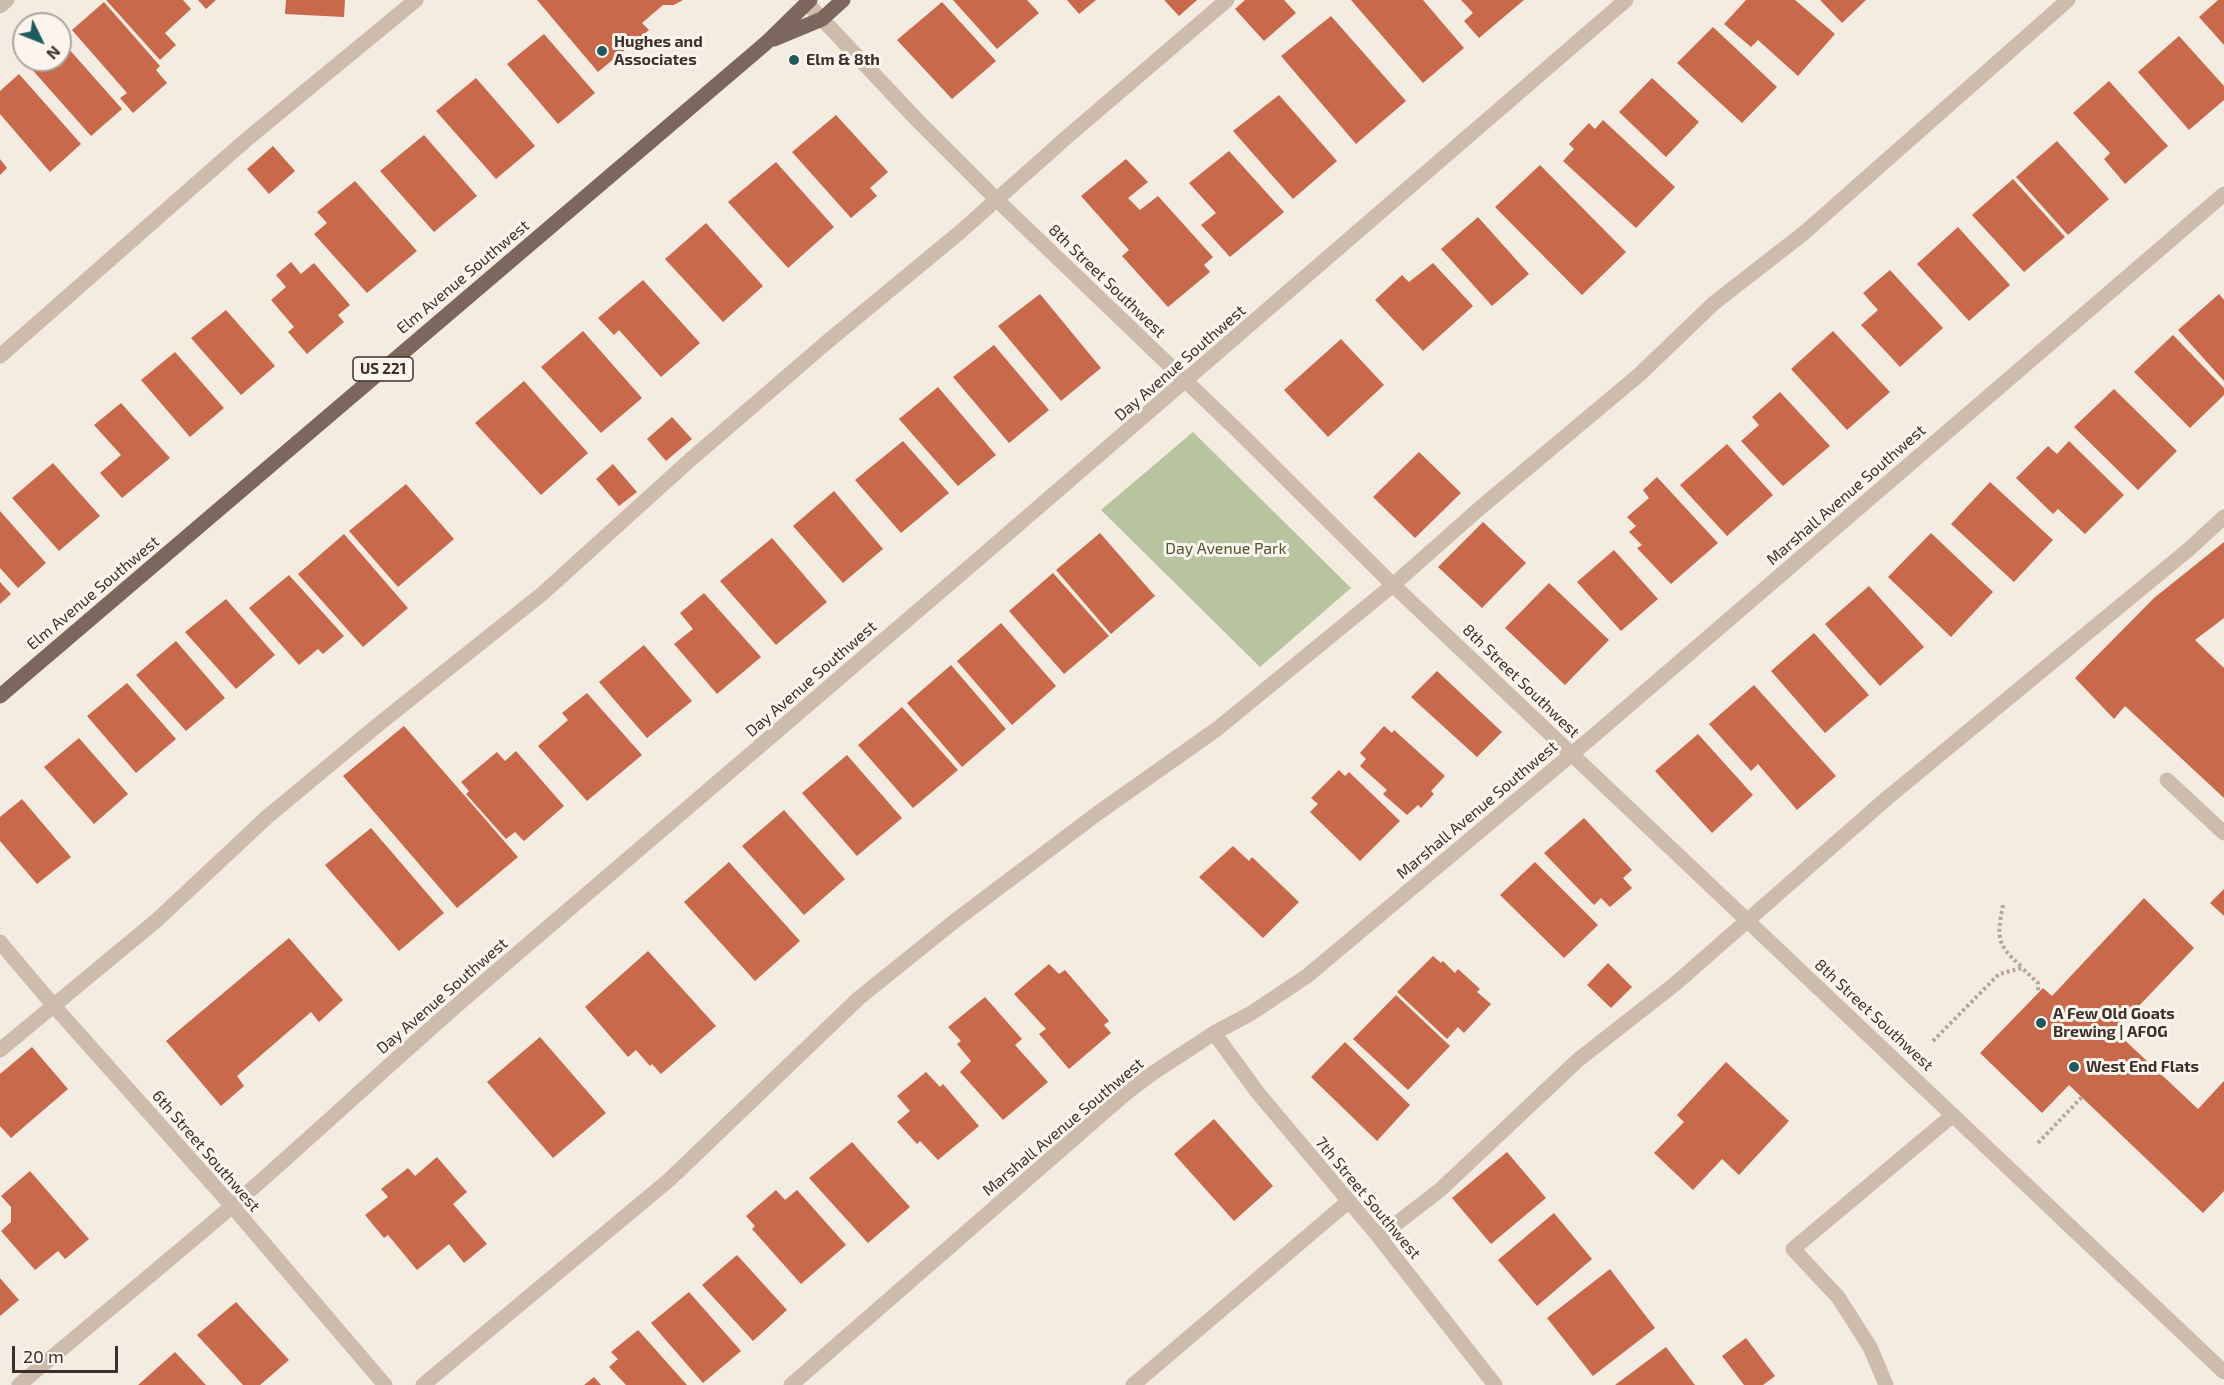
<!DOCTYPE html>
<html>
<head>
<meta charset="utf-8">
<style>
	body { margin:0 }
	#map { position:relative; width:2224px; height:1385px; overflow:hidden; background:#f4ebe1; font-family:"Exo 2",sans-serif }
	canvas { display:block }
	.north { position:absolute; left:12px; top:12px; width:60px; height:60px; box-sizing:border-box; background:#fbf5ee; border:2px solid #aea6a0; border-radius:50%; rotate:133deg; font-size:16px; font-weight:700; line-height:24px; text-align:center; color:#3b302b }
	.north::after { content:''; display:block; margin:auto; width:21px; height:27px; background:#1f5a5e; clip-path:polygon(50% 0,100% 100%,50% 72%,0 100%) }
	.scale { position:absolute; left:12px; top:1346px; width:106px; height:27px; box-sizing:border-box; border:3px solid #3b302b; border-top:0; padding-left:8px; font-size:18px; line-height:21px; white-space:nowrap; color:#3b302b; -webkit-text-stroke:4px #fbf5ee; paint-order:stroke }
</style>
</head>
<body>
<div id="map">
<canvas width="2224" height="1385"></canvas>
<div class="north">N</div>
<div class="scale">20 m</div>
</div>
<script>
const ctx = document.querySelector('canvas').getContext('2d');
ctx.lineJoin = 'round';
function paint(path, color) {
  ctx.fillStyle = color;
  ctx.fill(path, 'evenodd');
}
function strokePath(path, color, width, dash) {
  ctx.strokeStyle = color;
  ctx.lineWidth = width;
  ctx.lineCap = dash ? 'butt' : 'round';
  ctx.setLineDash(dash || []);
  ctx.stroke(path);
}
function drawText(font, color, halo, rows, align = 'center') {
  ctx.font = font + ' "Exo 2",sans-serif';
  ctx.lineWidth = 6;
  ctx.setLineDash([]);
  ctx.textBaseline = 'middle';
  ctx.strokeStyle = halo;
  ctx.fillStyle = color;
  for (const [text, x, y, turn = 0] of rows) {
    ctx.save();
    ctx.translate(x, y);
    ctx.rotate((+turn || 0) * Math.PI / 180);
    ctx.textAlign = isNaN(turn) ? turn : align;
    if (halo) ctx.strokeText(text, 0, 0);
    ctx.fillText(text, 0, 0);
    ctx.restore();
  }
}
const green = new Path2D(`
	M1193,432L1351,588L1260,667L1101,510Z`);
const building = new Path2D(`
	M106,0H183L191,9L165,33L176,45L160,60Z
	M198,0H216L206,9Z
	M286,0H345L344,17L285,14Z
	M537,0H683L674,5H663L642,23L649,30L598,72Z
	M953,0H1027L1039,13L997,49Z
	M1067,0H1096L1079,14Z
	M1164,0H1197L1179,16Z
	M1245,0H1284L1296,13L1264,41L1235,9Z
	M1351,0H1423L1464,48L1423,83Z
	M1461,0H1524L1479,38L1464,21L1473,13Z
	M1746,0H1795L1835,34L1798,76L1758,40L1751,47L1724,24Z
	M1820,0H1866L1842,23Z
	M2218,0H2224V45L2199,17Z
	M104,2L160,66L156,70L167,83L133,113L120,98L127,93L72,30Z
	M942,2L996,61L952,99L897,40Z
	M1331,16L1406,101L1356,144L1281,56Z
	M1713,27L1777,87L1742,123L1677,63Z
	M544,34L595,93L558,124L507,64Z
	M2179,36L2224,86V100L2189,130L2138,72Z
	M60,39L122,109L91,136L29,66L36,60H60Z
	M19,74L81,144L50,172L0,114V91Z
	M476,78L535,146L496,179L436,111Z
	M1652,78L1699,122L1666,157L1619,112Z
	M2109,81L2168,146L2125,184L2104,159L2110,153L2073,113Z
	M1279,95L1337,161L1293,199L1233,131Z
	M836,115L888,172L870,188L877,196L851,218L792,152Z
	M1603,120L1675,187L1636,228L1563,161L1574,149L1569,144L1589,123L1595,129Z
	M424,135L477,196L434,232L380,171Z
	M2057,141L2109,199L2068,235L2016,177Z
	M273,146L295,171L269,194L247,169Z
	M1229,151L1284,212L1230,257L1201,225L1216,213L1189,183Z
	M0,159L7,168L0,175Z
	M1126,159L1148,182L1128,198L1140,210L1158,196L1213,257L1204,265L1210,272L1168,307L1122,256L1129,250L1081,196Z
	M776,162L834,227L788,268L728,202Z
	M1540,165L1626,252L1582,295L1495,207Z
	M2013,179L2065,237L2024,272L1972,215Z
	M355,181L417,251L367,293L314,234L327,223L317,212Z
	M1478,217L1529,274L1492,306L1441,249Z
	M706,223L763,286L723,322L665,259Z
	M1958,227L2010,285L1969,321L1917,264Z
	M291,262L301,274L314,263L350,305L338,315L344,322L307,354L288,332L294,327L271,300L286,287L276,275Z
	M1433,263L1473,306L1423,351L1375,300L1402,275L1409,282Z
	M1890,270L1943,328L1900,367L1861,325L1878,310L1863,293Z
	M643,280L700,343L661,377L619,330L614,335L598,318Z
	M1040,294L1101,368L1061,401L998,326Z
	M2219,294L2224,300V381L2178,330Z
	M226,310L275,366L241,395L191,338Z
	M583,331L642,398L601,433L541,367Z
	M1833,331L1890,392L1847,430L1791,369Z
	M2173,335L2224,388V395L2190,428L2134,372Z
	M1341,339L1384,385L1328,437L1284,390Z
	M994,345L1049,410L1009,443L953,377Z
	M175,352L224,408L190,437L141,380Z
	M524,381L588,453L541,495L475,423Z
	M938,387L996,455L958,486L899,419Z
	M2114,389L2177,451L2138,490L2074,427Z
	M1780,392L1830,446L1783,486L1741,441L1759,425L1752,417Z
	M121,403L170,458L122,498L100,473L121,455L94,425Z
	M672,417L692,439L666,461L647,439Z
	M903,441L949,493L901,533L855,480Z
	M2069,441L2124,495L2085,534L2058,509L2053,514L2016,478L2048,446L2057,454Z
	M1727,444L1773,495L1727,536L1680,485Z
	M1419,452L1461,493L1415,538L1373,497Z
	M53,463L100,516L59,551L12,498Z
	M613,464L637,492L619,506L596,479Z
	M1657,477L1718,543L1671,584L1637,548L1642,545L1629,532L1636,526L1627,517L1649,498L1643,490Z
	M1990,482L2053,540L2014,582L1951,524Z
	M406,484L454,539L398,587L349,531Z
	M834,491L883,549L843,583L793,526Z
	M0,511L46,563L18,588L0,568Z
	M1483,522L1526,563L1482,608L1438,567Z
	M1100,533L1155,596L1111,634L1056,570Z
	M1931,533L1993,592L1951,637L1888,577Z
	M344,534L408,608L363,647L298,574Z
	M772,538L827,602L776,645L720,581Z
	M2224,542V618L2195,640L2224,668V798L2125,706L2114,719L2075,678L2154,598Z
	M1614,550L1658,599L1621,631L1577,582Z
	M1053,573L1109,636L1064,674L1009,611Z
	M289,575L344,636L323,654L318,649L299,665L249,608Z
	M0,582L11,594L0,604Z
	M1549,583L1609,640L1565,685L1505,628Z
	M1869,586L1924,647L1880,686L1825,624Z
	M704,593L761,657L717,694L674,644L693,629L680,613Z
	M226,599L275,655L236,689L185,632Z
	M1001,623L1056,686L1012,725L957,661Z
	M1814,633L1869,695L1825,733L1771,671Z
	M176,641L225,698L186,731L136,675Z
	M644,645L692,701L647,738L599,682Z
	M951,665L1006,729L962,767L907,703Z
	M1437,671L1502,732L1477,757L1411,697Z
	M127,683L176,739L136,773L87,716Z
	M1754,685L1836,776L1797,810L1758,764L1751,771L1709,724Z
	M587,693L642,755L587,801L538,746L568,720L562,713Z
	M902,707L958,770L913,808L858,745Z
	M404,726L518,857L457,908L343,776Z
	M1384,726L1392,733L1394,730L1445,776L1431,791L1434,794L1421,808L1418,805L1407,815L1383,794L1387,790L1360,766L1366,759L1360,753Z
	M1698,734L1753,795L1712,833L1655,771Z
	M79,738L128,794L94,824L44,767Z
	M516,751L564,806L524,841L515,832L506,839L466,794L469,791L461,782L497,752L505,761Z
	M847,755L902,818L857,856L802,793Z
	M1339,770L1345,776L1349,772L1400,821L1360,861L1310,812L1318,804L1311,798Z
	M22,799L71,857L37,884L0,841V817Z
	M784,810L845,879L804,915L742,846Z
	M1584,818L1632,870L1623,878L1632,888L1610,907L1601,898L1594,905L1544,853Z
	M371,828L444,913L399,951L325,865Z
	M1233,846L1249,861L1252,857L1299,902L1263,938L1199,877Z
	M729,862L800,941L755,981L684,902Z
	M1535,862L1598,925L1564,958L1500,895Z
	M2224,889V916L2210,903Z
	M2144,898L2194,948L2115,1031L2198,1109L2224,1081V1191L2203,1213L2069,1085L2042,1113L1980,1053L2043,988L2052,996Z
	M289,938L343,1000L319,1022L311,1012L237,1076L244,1086L221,1106L166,1041Z
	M648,951L716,1026L661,1074L652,1064L650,1066L636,1050L628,1057L585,1007Z
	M1433,956L1441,963L1443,961L1455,973L1458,969L1480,989L1477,992L1491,1004L1464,1033L1458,1027L1447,1039L1397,992Z
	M1608,963L1632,987L1611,1008L1587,985Z
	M1049,964L1059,974L1065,970L1109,1021L1104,1025L1111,1033L1069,1069L1039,1034L1046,1029L1014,994Z
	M1396,995L1450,1046L1408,1090L1353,1039Z
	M985,997L1022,1039L1015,1045L1048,1082L1003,1120L960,1072L971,1061L957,1044L961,1041L948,1027Z
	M540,1037L606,1113L553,1158L487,1082Z
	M1345,1042L1410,1105L1377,1141L1311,1077Z
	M32,1047L68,1089L11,1138L0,1126V1074Z
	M1726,1062L1789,1121L1739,1175L1722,1159L1693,1190L1654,1153L1684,1122L1677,1115Z
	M926,1072L940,1087L943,1084L979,1126L938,1160L920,1141L917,1144L897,1122L910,1111L897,1096Z
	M1214,1119L1273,1186L1234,1221L1174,1154Z
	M852,1142L910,1207L868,1243L809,1178Z
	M1507,1152L1546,1198L1491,1244L1452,1198Z
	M437,1157L467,1192L453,1204L487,1244L464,1263L449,1244L417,1270L388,1235L384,1238L365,1215L388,1197L381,1189L408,1168L415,1176Z
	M30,1171L89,1239L65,1259L58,1251L35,1270L1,1231L11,1222V1207L1,1196Z
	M776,1190L785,1200L797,1190L846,1245L801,1284L752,1229L755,1226L746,1216Z
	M1554,1213L1592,1259L1537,1306L1498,1260Z
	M737,1255L787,1310L753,1341L702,1285Z
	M1610,1269L1655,1328L1593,1376L1547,1318Z
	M0,1278L19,1300L0,1316Z
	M689,1292L741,1351L703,1383L651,1323Z
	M236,1302L289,1360L260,1385H243L197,1335Z
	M638,1330L687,1385H626L609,1367L618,1359L611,1352Z
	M1746,1338L1775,1376L1763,1385H1744L1722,1356Z
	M1666,1347L1695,1385H1615Z
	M175,1352L206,1385H138Z
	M594,1377L601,1385H584Z`);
const path = new Path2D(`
	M2003,905C1997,938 1996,944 2022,967
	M1933,1041L1999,974L2022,968L2038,983V993
	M2038,1143L2082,1097`);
const service = new Path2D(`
	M0,356L246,140L416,0
	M2167,780L2224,833
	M0,1050L157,920L267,817L379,724L542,594L690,460L827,342L959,233L1067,137L1227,0
	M1379,1237L1440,1190L1578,1060L1675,984L1886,799L2188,550L2224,517
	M423,1385L669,1180L859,998L956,920L1098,813L1217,729L1393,585L1480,508L1640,374L1714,303L1804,233L2068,0
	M1133,1385L1349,1201
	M1886,1385L1870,1347L1838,1297L1793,1249L1953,1115`);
const minor = new Path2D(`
	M807,3L918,121L997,200L1238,431L1393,585L2224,1372
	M0,6L7,0
	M0,942L54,1006L232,1206L385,1385
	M1214,1033L1258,1093L1379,1237L1495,1385
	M19,1385C89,1326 161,1267 231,1207C312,1137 389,1064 470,994C857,665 1242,332 1626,0
	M791,1385L1125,1094L1153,1073L1214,1033L1250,1014L1307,976L1591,738L2224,194`);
const primary = new Path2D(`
	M774,39L822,19L843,0
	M0,696L766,43L810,0`);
const markers = [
	[602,51,6,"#1f5a5e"],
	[794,60,6,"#1f5a5e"],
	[2041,1023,6,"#1f5a5e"],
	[2074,1067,6,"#1f5a5e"]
];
const shields = [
	[383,369,60]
];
const shieldNames = [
	["US 221",383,369]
];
const poiNames = [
	["Hughes and",614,42],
	["Associates",614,60],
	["Elm & 8th",806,60],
	["A Few Old Goats",2053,1014],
	["Brewing | AFOG",2053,1032],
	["West End Flats",2086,1067]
];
const streetNames = [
	["Elm Avenue Southwest",463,277,-40],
	["8th Street Southwest",1107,281,44],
	["Day Avenue Southwest",1180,363,-41],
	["Marshall Avenue Southwest",1846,495,-41],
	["Elm Avenue Southwest",93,593,-40],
	["Day Avenue Southwest",811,679,-41],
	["8th Street Southwest",1521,681,44],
	["Marshall Avenue Southwest",1477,810,-40],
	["Day Avenue Southwest",442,996,-41],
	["8th Street Southwest",1874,1015,43],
	["Marshall Avenue Southwest",1063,1127,-40],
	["6th Street Southwest",206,1151,49],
	["7th Street Southwest",1368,1198,50]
];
const parkNames = [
	["Day Avenue Park",1226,549]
];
paint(green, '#b8c4a0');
paint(building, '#c8694b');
strokePath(path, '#b9a596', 4, [3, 3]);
strokePath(service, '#cdbbac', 15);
strokePath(minor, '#cdbbac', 15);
strokePath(primary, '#7d675c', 15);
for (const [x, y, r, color] of markers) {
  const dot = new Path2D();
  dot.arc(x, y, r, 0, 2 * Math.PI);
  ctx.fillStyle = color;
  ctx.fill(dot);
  strokePath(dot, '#fbf5ee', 2);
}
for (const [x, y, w] of shields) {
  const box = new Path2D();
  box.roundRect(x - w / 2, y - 12, w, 24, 4.5);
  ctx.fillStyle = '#fbf5ee';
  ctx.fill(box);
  strokePath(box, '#3b302b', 1.5);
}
drawText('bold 15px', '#3b302b', null, shieldNames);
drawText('bold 16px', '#3b302b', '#fbf5ee', poiNames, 'left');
drawText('16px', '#3b302b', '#fbf5ee', streetNames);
drawText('16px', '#4a5a2e', '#fbf5ee', parkNames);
</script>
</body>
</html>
